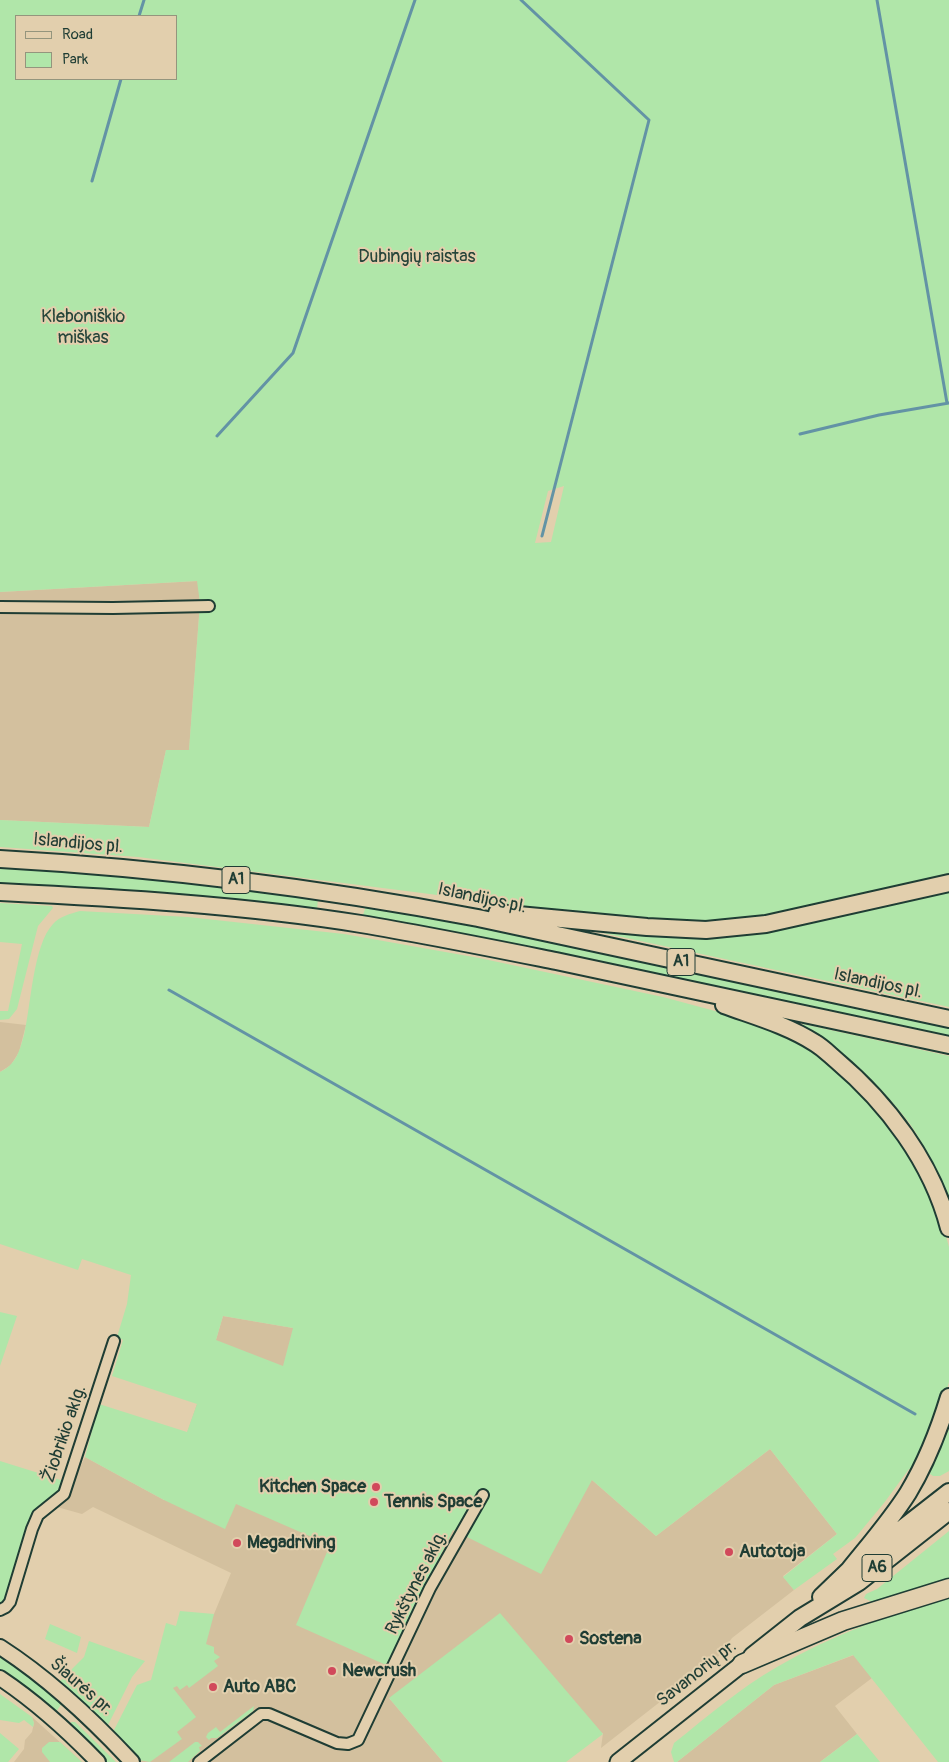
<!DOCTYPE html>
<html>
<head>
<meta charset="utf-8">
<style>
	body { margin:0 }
	#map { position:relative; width:949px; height:1762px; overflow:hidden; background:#e2cfad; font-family:Pangolin,sans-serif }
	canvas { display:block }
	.legend { position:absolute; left:15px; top:15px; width:162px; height:65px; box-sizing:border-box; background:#e2cfad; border:1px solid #94957d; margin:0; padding:6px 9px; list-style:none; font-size:15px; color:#1f3d34 }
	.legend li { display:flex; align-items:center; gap:10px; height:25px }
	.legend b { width:25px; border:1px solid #94957d }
</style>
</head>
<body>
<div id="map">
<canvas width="949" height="1762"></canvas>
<ul class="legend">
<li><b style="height:6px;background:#e2cfad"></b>Road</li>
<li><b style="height:14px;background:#b0e6a9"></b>Park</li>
</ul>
</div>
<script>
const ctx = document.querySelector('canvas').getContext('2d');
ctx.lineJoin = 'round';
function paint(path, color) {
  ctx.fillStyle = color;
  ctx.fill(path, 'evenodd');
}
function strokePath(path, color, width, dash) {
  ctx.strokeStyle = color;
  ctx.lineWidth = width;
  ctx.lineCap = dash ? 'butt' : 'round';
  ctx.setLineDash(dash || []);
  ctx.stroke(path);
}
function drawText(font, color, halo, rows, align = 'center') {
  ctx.font = font + ' Pangolin,sans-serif';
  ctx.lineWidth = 4;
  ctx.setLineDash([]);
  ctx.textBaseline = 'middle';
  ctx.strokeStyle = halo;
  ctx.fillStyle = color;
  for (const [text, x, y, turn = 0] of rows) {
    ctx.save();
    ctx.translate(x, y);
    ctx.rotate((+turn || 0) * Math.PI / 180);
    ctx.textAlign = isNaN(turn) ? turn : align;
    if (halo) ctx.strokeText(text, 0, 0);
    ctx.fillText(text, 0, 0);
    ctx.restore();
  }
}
const built = new Path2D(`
	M198,581L200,603L189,751L166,750L149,827L0,820V592Z
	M0,1022L26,1025L19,1052L11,1065L0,1072Z
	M223,1316L293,1328L592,1480L656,1536L770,1449L837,1534L783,1576L794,1590L732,1638L720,1655L601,1748L603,1733L389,1698L443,1762H141L113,1732L214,1614L231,1573L93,1507L82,1514L57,1507L71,1494L76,1476L85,1457L164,1500L197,1404Z
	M854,1655L872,1678L835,1706L857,1734L820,1762H677L774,1685Z
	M32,1717L82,1762H14L24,1749L25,1740L32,1732L34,1723Z`);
const green = new Path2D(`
	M0,0H949V876L774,915L680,925L636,921L422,893L138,857L0,847V820L149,827L166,750H189L200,603L197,581L0,592ZM16,16H176V79H16ZM564,486L551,542L535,543L548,491Z
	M0,867L197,882L318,898L317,911L187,896L0,883Z
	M949,887V1007L589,930L683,935Z
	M0,903L52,906L53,908L38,926L17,1009L9,1019L0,1020V1011H8L22,944L0,942Z
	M366,906L446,919L949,1027V1037L516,944L368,919L363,915Z
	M80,911L188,917L344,934L479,958L663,997L715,1011L768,1027L795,1041L830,1063L895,1128L937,1205L949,1247V1382L939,1418L916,1471L909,1469L884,1503L855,1538L833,1554L837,1559L794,1590L783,1577L837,1534L770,1449L656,1536L592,1480L541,1574L453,1530L386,1665L296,1625L330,1545L236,1504L225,1529L164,1500L85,1457L99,1404L187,1432L197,1404L112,1376L123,1340L117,1337L127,1304L131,1275L82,1259L78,1270L0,1244V1072C4,1070 9,1067 12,1063C19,1055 21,1045 24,1035C31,1006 33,945 53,924C60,916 70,914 80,911ZM223,1316L293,1328L283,1366L216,1340Z
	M803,1024L949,1056V1198C936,1170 923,1139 903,1115C876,1080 838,1053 803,1027Z
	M0,1312L17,1316L0,1366Z
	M949,1429V1471L940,1476H933L930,1474L931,1467Z
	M0,1461L64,1481L54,1496L31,1519L6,1597L0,1604Z
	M949,1531V1580L879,1601H870L864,1598L866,1594L877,1589Z
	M949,1596V1762H938L853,1655L774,1685L677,1762H674L671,1752L674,1743C707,1717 740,1688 777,1667C832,1635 889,1615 949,1596Z
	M180,1611L214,1614L206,1644L214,1647V1653L220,1657L214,1661L218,1666L189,1688L187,1685L180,1690L177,1686L173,1688L196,1717L177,1732L182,1739L150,1762L139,1760L113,1732L137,1685L151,1680L166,1623L176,1626Z
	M500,1613L603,1734L566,1762H443L389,1698Z
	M50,1624L81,1637L77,1653L45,1639Z
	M89,1641L145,1661L132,1677L107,1727L58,1683L84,1657Z
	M0,1656L61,1701L62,1703L56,1712L53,1711L14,1679L0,1671Z
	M0,1694L32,1717L34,1723L33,1727L24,1720L19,1723L0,1720Z
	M254,1706L253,1711L217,1738H211L209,1740L206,1737L208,1733L216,1727L220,1732Z
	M71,1722H75L116,1762H107L71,1726Z
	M0,1733L19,1749L8,1762H0Z
	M857,1734L880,1762H820Z
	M60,1742L82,1762H50L42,1752V1748L49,1742Z
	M195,1742H198L202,1746L199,1747L200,1751L188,1762H169Z`);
const stream = new Path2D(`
	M521,0L649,120L542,536
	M877,0L947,403
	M139,16L144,0
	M92,181L121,79
	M800,434L879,415L949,403
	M217,436L293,353L415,0
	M169,990L915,1414`);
const minor = new Path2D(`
	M0,607L113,608L209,606
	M0,1610L6,1607L10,1602L32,1529L38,1515L64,1494L114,1341
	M199,1762L261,1714H269L337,1743L348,1744L358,1740L430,1588L483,1495`);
const secondary = new Path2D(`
	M0,1647C50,1679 92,1719 132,1762
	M0,1678C36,1702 68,1731 98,1762`);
const primary = new Path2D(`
	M618,1762L742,1664`);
const trunk = new Path2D(`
	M0,859C160,868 320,888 478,918L949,1019
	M0,892C121,898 242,905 361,924C427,935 491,948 556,961C687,988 818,1016 949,1045
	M497,913L647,927L706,930L766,924L949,883
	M724,1005C754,1016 787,1025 815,1043C822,1047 829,1054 836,1060C887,1103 932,1162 949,1228
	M849,1570C869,1545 891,1520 908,1493C926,1463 939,1430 949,1397
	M821,1597L849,1570L949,1492
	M752,1656L800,1618L859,1582L949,1511`);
const motorway = new Path2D(`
	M742,1664L843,1621L949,1588`);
const markers = [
	[376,1487,5,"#d1495b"],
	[374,1502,5,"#d1495b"],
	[237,1543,5,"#d1495b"],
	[729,1552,5,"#d1495b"],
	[569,1639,5,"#d1495b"],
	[332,1671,5,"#d1495b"],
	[213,1687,5,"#d1495b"]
];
const shields = [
	[236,880,28],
	[681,962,28],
	[877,1568,30]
];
const shieldNames = [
	["A1",236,880],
	["A1",681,962],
	["A6",877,1568]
];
const parkNames = [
	["Dubingių raistas",417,257],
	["Kleboniškio",83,317],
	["miškas",83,338]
];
const streetNames = [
	["Islandijos pl.",78,844,5],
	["Islandijos pl.",482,899,12],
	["Islandijos pl.",878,984,12],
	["Žiobrikio aklg.",65,1434,-71],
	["Rykštynės aklg.",417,1583,-63],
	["Savanorių pr.",697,1674,-38],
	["Šiaurės pr.",81,1687,41]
];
const poiNames = [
	["Kitchen Space",366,1487,"right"],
	["Tennis Space",384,1502],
	["Megadriving",247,1543],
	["Autotoja",739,1552],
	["Sostena",579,1639],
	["Newcrush",342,1671],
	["Auto ABC",223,1687]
];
paint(built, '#d3c09e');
paint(green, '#b0e6a9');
strokePath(stream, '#6393a5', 3);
strokePath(minor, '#1f3d34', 14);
strokePath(secondary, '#1f3d34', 18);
strokePath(primary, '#1f3d34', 19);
strokePath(trunk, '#1f3d34', 20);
strokePath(motorway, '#1f3d34', 21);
strokePath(minor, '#e2cfad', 10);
strokePath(secondary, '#e2cfad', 14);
strokePath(primary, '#e2cfad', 15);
strokePath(trunk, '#e2cfad', 16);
strokePath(motorway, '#e2cfad', 18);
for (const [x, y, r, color] of markers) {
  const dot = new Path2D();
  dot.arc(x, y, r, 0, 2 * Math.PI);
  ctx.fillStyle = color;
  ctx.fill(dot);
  strokePath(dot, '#e2cfad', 2);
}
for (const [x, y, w] of shields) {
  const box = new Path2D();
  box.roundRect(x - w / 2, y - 13.5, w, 27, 4);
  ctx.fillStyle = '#e2cfad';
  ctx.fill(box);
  strokePath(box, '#1f3d34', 1);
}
drawText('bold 16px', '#1f3d34', null, shieldNames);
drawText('18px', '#26453a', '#e2cfad', parkNames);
drawText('18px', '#1f3d34', '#e2cfad', streetNames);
drawText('bold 18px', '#1f3d34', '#e2cfad', poiNames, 'left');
</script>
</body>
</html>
